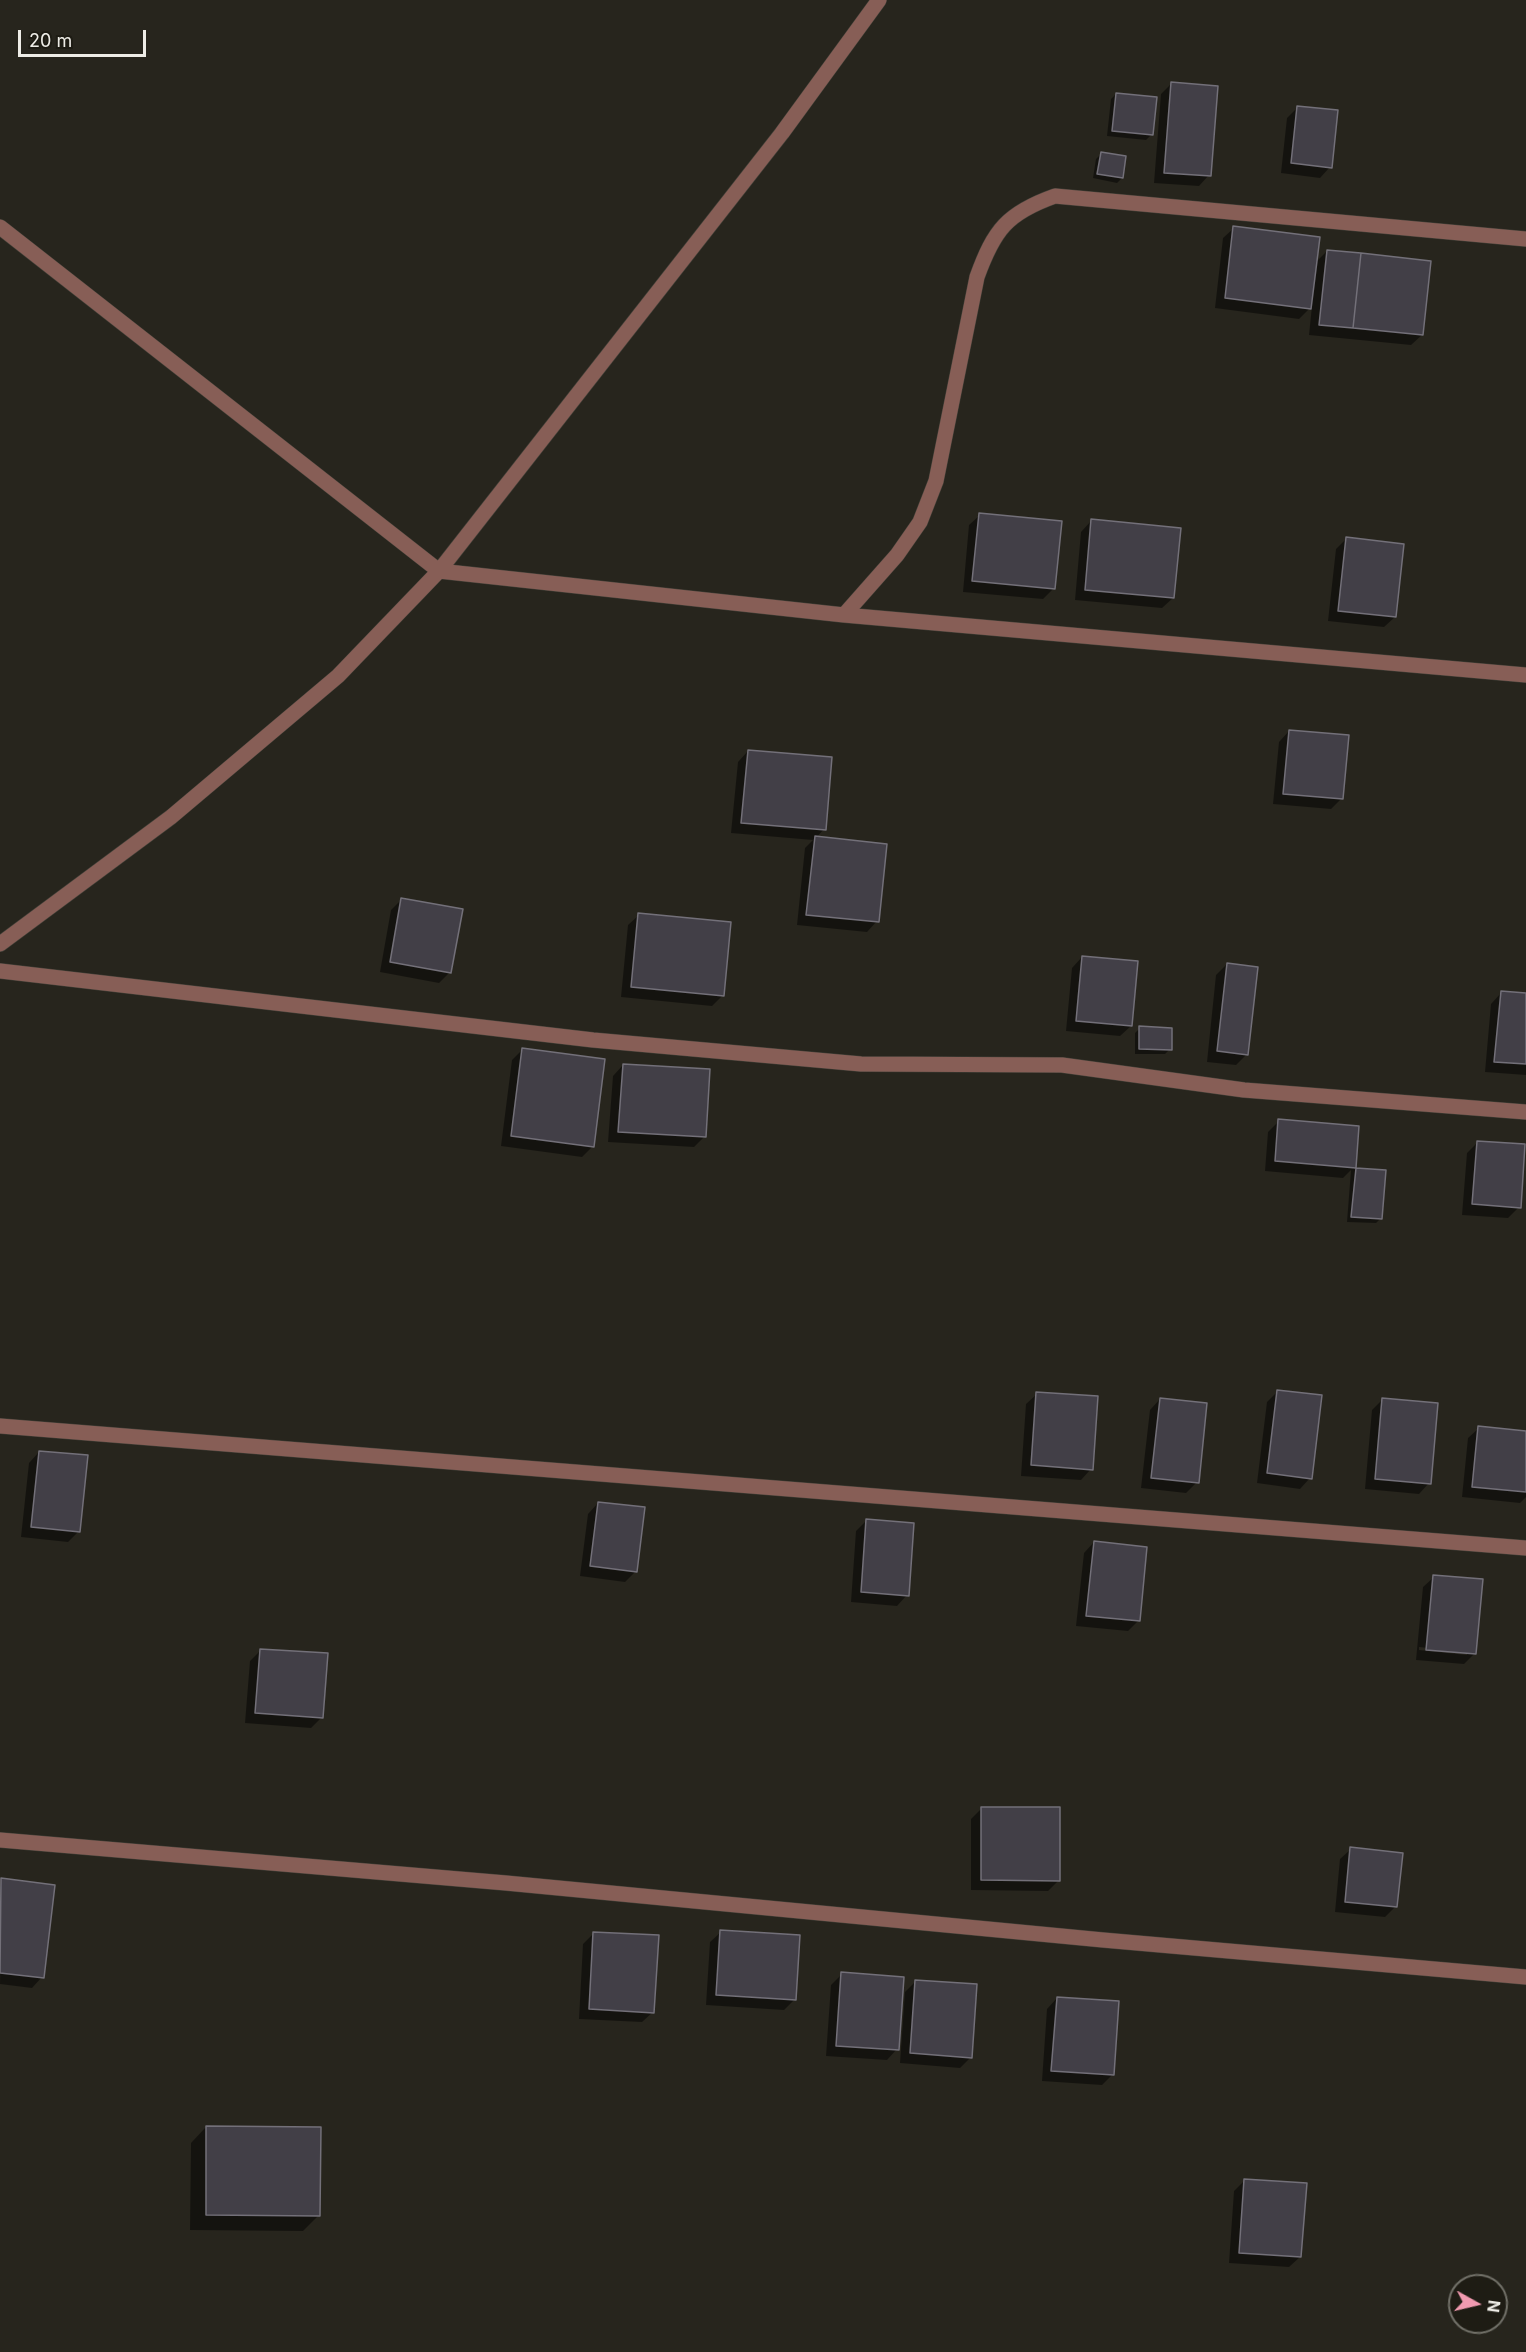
<!DOCTYPE html>
<html>
<head>
<meta charset="utf-8">
<style>
	body { margin:0 }
	#map { position:relative; width:1526px; height:2352px; overflow:hidden; background:#27251d; font-family:Inter,sans-serif }
	canvas { display:block }
	.north { position:absolute; left:1448px; top:2274px; width:60px; height:60px; box-sizing:border-box; background:#1e1c14; border:2px solid #717068; border-radius:50%; rotate:98deg; font-size:16px; font-weight:700; line-height:24px; text-align:center; color:#eeede7 }
	.north::after { content:''; display:block; margin:auto; width:21px; height:27px; background:#f19ab0; clip-path:polygon(50% 0,100% 100%,50% 72%,0 100%) }
	.scale { position:absolute; left:18px; top:30px; width:128px; height:27px; box-sizing:border-box; border:3px solid #eeede7; border-top:0; padding-left:8px; font-size:18px; line-height:21px; white-space:nowrap; color:#eeede7; -webkit-text-stroke:4px #1e1c14; paint-order:stroke }
</style>
</head>
<body>
<div id="map">
<canvas width="1526" height="2352"></canvas>
<div class="north">N</div>
<div class="scale">20 m</div>
</div>
<script>
const ctx = document.querySelector('canvas').getContext('2d');
ctx.lineJoin = 'round';
function paint(path, color) {
  ctx.fillStyle = color;
  ctx.fill(path, 'evenodd');
}
function strokePath(path, color, width, dash) {
  ctx.strokeStyle = color;
  ctx.lineWidth = width;
  ctx.lineCap = dash ? 'butt' : 'round';
  ctx.setLineDash(dash || []);
  ctx.stroke(path);
}
const shadow = new Path2D(`
	M1172,83L1209,175L1199,186L1154,183L1161,94Z
	M1116,94L1151,135L1146,140L1107,136L1111,99Z
	M1298,107L1330,167L1320,178L1281,173L1287,118Z
	M1101,154L1122,178L1117,183L1093,178L1096,159Z
	M1234,228L1315,263L1327,251L1422,335L1411,345L1309,335L1312,306L1299,319L1215,308L1223,238Z
	M980,515L1054,588L1043,599L963,592L969,525Z
	M1091,521L1173,598L1162,608L1075,600L1081,532Z
	M1346,539L1395,617L1384,627L1328,621L1336,549Z
	M1289,731L1341,799L1331,809L1273,804L1279,742Z
	M748,751L824,829L816,838L877,921L867,932L797,925L805,848L813,840L731,833L738,762Z
	M402,899L450,972L439,983L380,972L391,910Z
	M639,915L723,995L712,1006L621,997L628,925Z
	M1082,957L1131,1026L1120,1036L1066,1031L1072,968Z
	M1227,964L1247,1054L1236,1065L1207,1062L1216,975Z
	M1501,993L1526,995V1075L1485,1072L1491,1004Z
	M1140,1028L1170,1049L1165,1054H1135V1033Z
	M523,1049L592,1147L582,1157L501,1146L512,1060Z
	M623,1065L704,1137L694,1147L608,1142L613,1076Z
	M1279,1121L1358,1127L1354,1169L1384,1171L1381,1218L1376,1223L1347,1222L1351,1170L1343,1178L1265,1171L1268,1132Z
	M1478,1142L1519,1207L1508,1218L1462,1215L1467,1153Z
	M1277,1392L1310,1478L1300,1489L1257,1483L1267,1402Z
	M1037,1394L1091,1469L1081,1480L1021,1476L1026,1404Z
	M1160,1399L1197,1482L1186,1493L1141,1488L1150,1410Z
	M1382,1400L1429,1483L1419,1494L1365,1489L1372,1410Z
	M1479,1428L1526,1433V1497L1520,1503L1462,1497L1468,1438Z
	M39,1452L78,1532L68,1542L21,1537L29,1463Z
	M598,1503L636,1571L625,1582L580,1576L588,1514Z
	M867,1520L907,1595L897,1606L851,1602L856,1531Z
	M1094,1542L1138,1621L1128,1631L1076,1626L1084,1553Z
	M1434,1577L1474,1654L1464,1664L1416,1660L1423,1587ZM1419,1647L1467,1652V1655L1419,1650Z
	M261,1650L322,1717L311,1728L245,1723L250,1661Z
	M981,1809L1059,1880L1048,1891L971,1890V1819Z
	M1351,1849L1396,1906L1385,1917L1335,1912L1340,1859Z
	M2,1880L42,1977L32,1988L0,1984Z
	M721,1932L795,1999L784,2010L706,2005L710,1942Z
	M594,1933L653,2012L642,2022L579,2019L583,1944Z
	M842,1974L897,2049L887,2060L826,2056L831,1985Z
	M916,1981L971,2057L960,2068L900,2063L905,1992Z
	M1057,1998L1113,2074L1102,2085L1042,2081L1047,2009Z
	M206,2127L319,2215L303,2231L190,2230L191,2143Z
	M1245,2180L1300,2257L1289,2267L1229,2263L1234,2191Z`);
const building = new Path2D(`
	M1171,82L1218,86L1211,176L1164,173Z
	M1116,93L1157,97L1153,135L1112,131Z
	M1297,106L1338,110L1332,168L1291,163Z
	M1101,152L1126,156L1123,178L1097,174Z
	M1233,226L1320,237L1311,309L1225,298Z
	M1327,250L1361,253L1353,328L1319,325Z
	M1361,253L1431,261L1423,335L1353,328Z
	M979,513L1062,521L1055,589L972,581Z
	M1091,519L1181,528L1174,598L1085,590Z
	M1346,537L1404,544L1396,617L1338,611Z
	M1289,730L1349,735L1343,799L1283,794Z
	M748,750L832,757L826,830L741,823Z
	M815,836L887,844L879,922L806,915Z
	M401,898L463,909L451,973L390,962Z
	M638,913L731,922L724,996L631,987Z
	M1082,956L1138,961L1132,1026L1076,1021Z
	M1227,963L1258,967L1248,1055L1217,1051Z
	M1501,991L1526,993V1064L1494,1062Z
	M1139,1026L1172,1028V1050L1139,1049Z
	M522,1048L605,1059L594,1147L511,1136Z
	M623,1064L710,1069L706,1137L618,1132Z
	M1278,1119L1359,1126L1356,1168L1275,1161Z
	M1477,1141L1525,1144L1521,1208L1472,1204Z
	M1356,1168L1386,1170L1382,1219L1351,1217Z
	M1277,1390L1322,1395L1312,1479L1267,1473Z
	M1036,1392L1098,1396L1093,1470L1031,1465Z
	M1160,1398L1207,1403L1199,1483L1151,1478Z
	M1382,1398L1438,1403L1431,1484L1375,1479Z
	M1478,1426L1526,1431V1492L1472,1487Z
	M39,1451L88,1455L80,1532L31,1527Z
	M598,1502L645,1507L637,1572L590,1566Z
	M866,1519L914,1523L909,1596L861,1592Z
	M1094,1541L1147,1547L1140,1621L1086,1616Z
	M1433,1575L1483,1579L1476,1654L1426,1650Z
	M260,1649L328,1653L323,1718L255,1713Z
	M981,1807H1060V1881L981,1880Z
	M1350,1847L1403,1853L1397,1907L1345,1902Z
	M1,1878L55,1885L44,1978L0,1973Z
	M720,1930L800,1935L796,2000L716,1995Z
	M593,1932L659,1935L654,2013L589,2009Z
	M841,1972L904,1977L899,2050L836,2046Z
	M915,1980L977,1984L972,2058L910,2053Z
	M1057,1997L1119,2001L1114,2075L1051,2071Z
	M206,2126L321,2127L320,2216L206,2215Z
	M1244,2179L1307,2183L1301,2257L1239,2253Z`);
const minor = new Path2D(`
	M0,227L439,571L844,615L897,555L920,522L936,481L977,277C994,230 1007,213 1055,196L1526,239
	M844,615L1526,675
	M0,944L171,817L338,676L439,571L782,133L879,0
	M0,971L593,1040L861,1064L1062,1065L1244,1090L1526,1112
	M0,1426L1526,1548
	M0,1840L506,1883L1103,1940L1526,1977`);
paint(shadow, '#0007');
paint(building, '#423f47');
strokePath(building, '#737079', 1.5);
strokePath(minor, '#434139', 16);
strokePath(minor, '#875e56', 15);
</script>
</body>
</html>
